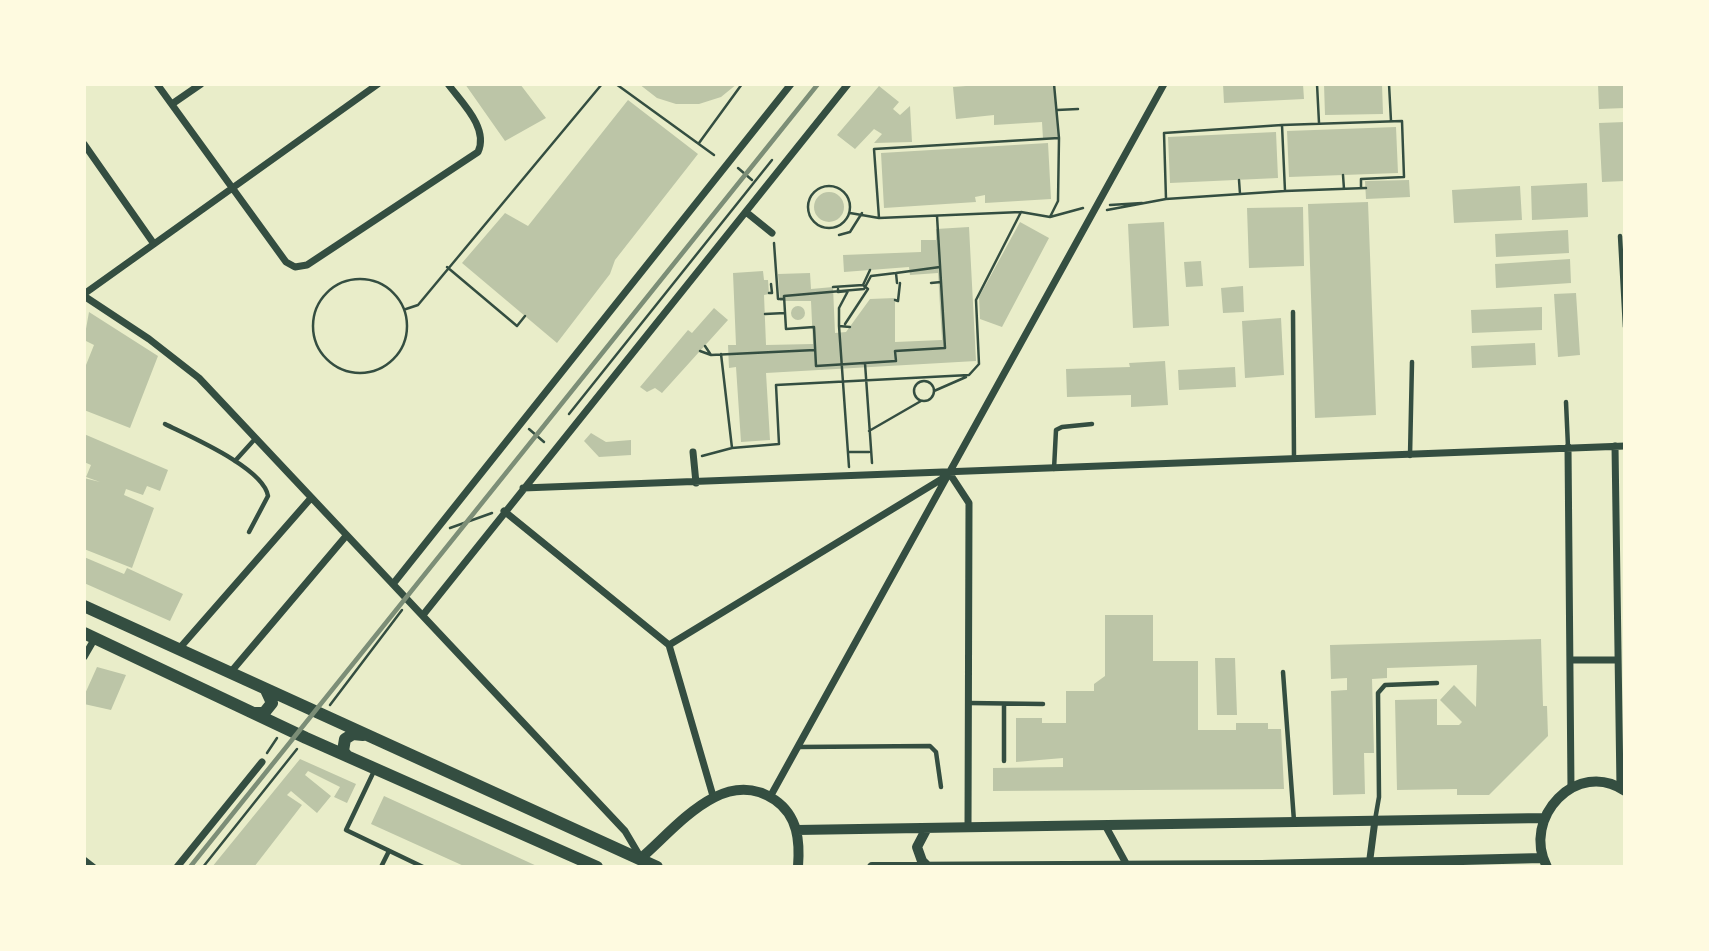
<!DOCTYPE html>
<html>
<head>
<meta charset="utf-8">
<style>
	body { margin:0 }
	#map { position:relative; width:1709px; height:951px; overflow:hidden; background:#e9edc9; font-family:"Work Sans",sans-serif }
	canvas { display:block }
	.frame { position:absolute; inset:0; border:86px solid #fefae0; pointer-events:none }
</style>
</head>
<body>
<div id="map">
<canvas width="1709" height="951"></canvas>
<div class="frame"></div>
</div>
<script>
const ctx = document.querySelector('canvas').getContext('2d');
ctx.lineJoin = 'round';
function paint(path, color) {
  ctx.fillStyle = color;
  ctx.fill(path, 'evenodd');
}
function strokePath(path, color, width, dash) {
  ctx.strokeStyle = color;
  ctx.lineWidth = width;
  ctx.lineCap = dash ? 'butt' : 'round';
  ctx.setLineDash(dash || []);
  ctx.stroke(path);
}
const building = new Path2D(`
	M465,84H520L546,118L505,141Z
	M639,84H737L721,97L699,104H676L657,98Z
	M992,84H1054L1059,138L1043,139L1042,122L994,125V115L956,119L953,87Z
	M1223,84H1303L1304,99L1224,103Z
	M1324,84H1382L1383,114L1325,115Z
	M1598,84H1625V108L1599,109Z
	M879,86L899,102L893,109L900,115L910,106L912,142L874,143L882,134L874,129L855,149L837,135Z
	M628,100L698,154L615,260L610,274L557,343L462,263L505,213L528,226Z
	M1625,122V181L1602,182L1599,123Z
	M1396,127L1398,173L1289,177L1287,131Z
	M1276,132L1278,178L1170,183L1168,137Z
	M1048,143L1051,199L985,203V195L975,197L976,202L884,208L881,153Z
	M1409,180L1410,197L1366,199L1365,181Z
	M1587,183L1588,217L1532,220L1531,186Z
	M1520,186L1522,220L1454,223L1452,190Z
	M814 207a15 15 0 1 1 30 0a15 15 0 1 1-30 0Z
	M1368,202L1376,415L1315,418L1308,204Z
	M1303,207L1304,266L1249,268L1247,208Z
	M1020,222L1049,238L1002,327L980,319L979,297Z
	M1164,222L1169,326L1133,328L1128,224Z
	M969,227L976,361L766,373L770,440L741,442L736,367L729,368L728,345H736L733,273L763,271L764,280H768L769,294L764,295L766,345L813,344L811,301H780L778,274L810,273L811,289L833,287L835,333L846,332L870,299L895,298V342L942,340L938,273L910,275L909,267L844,272L843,255L921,252V240H936V229Z
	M1568,230L1569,253L1496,257L1495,234Z
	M1570,259L1571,283L1496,288L1495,264Z
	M1201,261L1203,286L1186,287L1184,262Z
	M1243,286L1244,312L1223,313L1221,288Z
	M1576,293L1580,355L1558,357L1554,294Z
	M791 313a7 7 0 1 1 14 0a7 7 0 1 1-14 0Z
	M1542,307V330L1472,333L1471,310Z
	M714,308L728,320L662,393L655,388L647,392L640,387L688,330L692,333Z
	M89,312L158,356L130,428L84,410V370L94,345L84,340Z
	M1281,318L1284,375L1245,378L1242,321Z
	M1535,343L1536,365L1472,368L1471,346Z
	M1165,361L1168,405L1131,407V395L1067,397L1066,369L1130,367L1129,363Z
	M1235,367L1236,387L1179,390L1178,370Z
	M591,433L606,442L631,440V455L599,457L584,441Z
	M84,434L168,470L160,491L147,486L143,495L126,489L124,495L154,508L132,568L84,549V478L100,482L86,477L91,465L84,462Z
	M84,557L124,574L127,568L183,594L170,621L84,583Z
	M1105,615H1153V661H1198V730H1236V723H1268V729H1281L1284,789L993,791V768L1063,767V758L1016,762V718H1042V723H1066V691H1094V684L1105,676Z
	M1541,639L1543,706H1547L1548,736L1489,795H1457V789L1397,790L1395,700L1437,699V725H1459L1462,722L1440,700L1454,685L1476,707L1477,665L1387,668V678L1372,679L1374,753H1364L1365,794L1333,795L1331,691L1347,690V678L1331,679L1330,645Z
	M1215,658H1235L1237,715H1217Z
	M97,667L126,675L111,710L84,704V696Z
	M300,759L356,784L347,803L334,797L340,787L308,771L305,775L331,796L317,813L291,791L287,795L302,805L254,867H212Z
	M384,796L539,867H466L371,824Z`);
const path = new Path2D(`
	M616,84L714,155
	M1054,84L1059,138
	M1317,84L1319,123
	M1389,84L1391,121
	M1057,110L1078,109
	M1282,125L1402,121L1404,177L1361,179V188
	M699,143L742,84
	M738,168L752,180
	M1343,175L1344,189
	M1239,180L1240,194
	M808 207a21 21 0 1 1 42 0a21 21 0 1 1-42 0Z
	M1285,191L1366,188
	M1110,205L1142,203
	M1107,210L1166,199L1285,191L1282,125L1164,133L1166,199
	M1021,212L879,218L874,149L1059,138L1058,201L1050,217
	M850,213L879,218
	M937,216L941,282
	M839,235L850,232L862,213
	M774,243L778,299H784
	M447,267L517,326L525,316
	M896,273L871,276L864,289L784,296L786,329L814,327L816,366L896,361L895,351L945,348L941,282L931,283
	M313 326a47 47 0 1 1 94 0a47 47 0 1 1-94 0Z
	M897,283L896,273L940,267
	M863,285L870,270
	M833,287L863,285L868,289L845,324
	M838,289V292L848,291L839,308V326L850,327
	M769,293H772L771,284
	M895,300L898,301L900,283
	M406,309L418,305L602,84
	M765,314L785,313
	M839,326L849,467
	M705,346L711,355
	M700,351L711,355L815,350
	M721,354L732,448
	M865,363L872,463
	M914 391a10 10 0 1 1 20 0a10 10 0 1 1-20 0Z
	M934,391L966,377
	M569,414L772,160
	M529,429L544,442
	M869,431L921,401
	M848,452H869
	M702,456L732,448L779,444L776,385L969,375L979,364L976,300L1021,212L1050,217L1083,208
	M450,528L492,513
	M330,705L402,610
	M267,753L277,738
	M203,867L297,749`);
const service = new Path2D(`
	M1620,236L1625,327
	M1293,312L1294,459
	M1566,402L1568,447
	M165,424C189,436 264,468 268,496L249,532
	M1410,456L1412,362
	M235,461L254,440
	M1054,469L1056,430L1062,427L1092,424
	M1283,672L1294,821
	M969,703L1043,704
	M798,747L930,746L936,752L941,787
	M1004,761V704
	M375,769L346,830L423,867
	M1375,820L1379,797L1378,693L1385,685L1437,683
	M381,867L389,851`);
const minor = new Path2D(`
	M157,84L286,262L295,267L307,265L478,152C489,128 462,103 448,84
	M172,104L201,84
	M84,144L154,244
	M746,212L772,233
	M84,294L378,84
	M84,296L149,339L199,378L625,831L641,858
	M1615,446L1620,788
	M1568,447L1571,789
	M693,452L696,483
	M523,488L1625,446
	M504,511L669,645L713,796
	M393,584L791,84
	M423,615L848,84
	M669,645L950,474L969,503L968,827
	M178,650L311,498
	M84,657L95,638
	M1570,660H1618
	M230,673L346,536
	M770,797L1164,84
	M1105,825L1128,867
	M84,860L93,867
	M1369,866L1375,820
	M177,867L262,762`);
const tertiary = new Path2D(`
	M797,830L1544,818
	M641,858C677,827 724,765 775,800C798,816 800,841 798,867
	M927,866L922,861L917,847L927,828
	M872,867L1262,865L1542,858
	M1547,867C1521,818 1577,758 1625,791`);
const secondary = new Path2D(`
	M84,606L657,867
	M84,633L306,738L597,867
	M255,713H264L272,703L266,690
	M347,756L343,751L345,739L353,734L363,735`);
const rail = new Path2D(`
	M190,867L818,84`);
paint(building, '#bcc5a7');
strokePath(path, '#344e41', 2.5);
strokePath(service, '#344e41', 4.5);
strokePath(minor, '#344e41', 7);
strokePath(tertiary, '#344e41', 10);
strokePath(secondary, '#344e41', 12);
strokePath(rail, '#7c8e77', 4.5);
</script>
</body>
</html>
